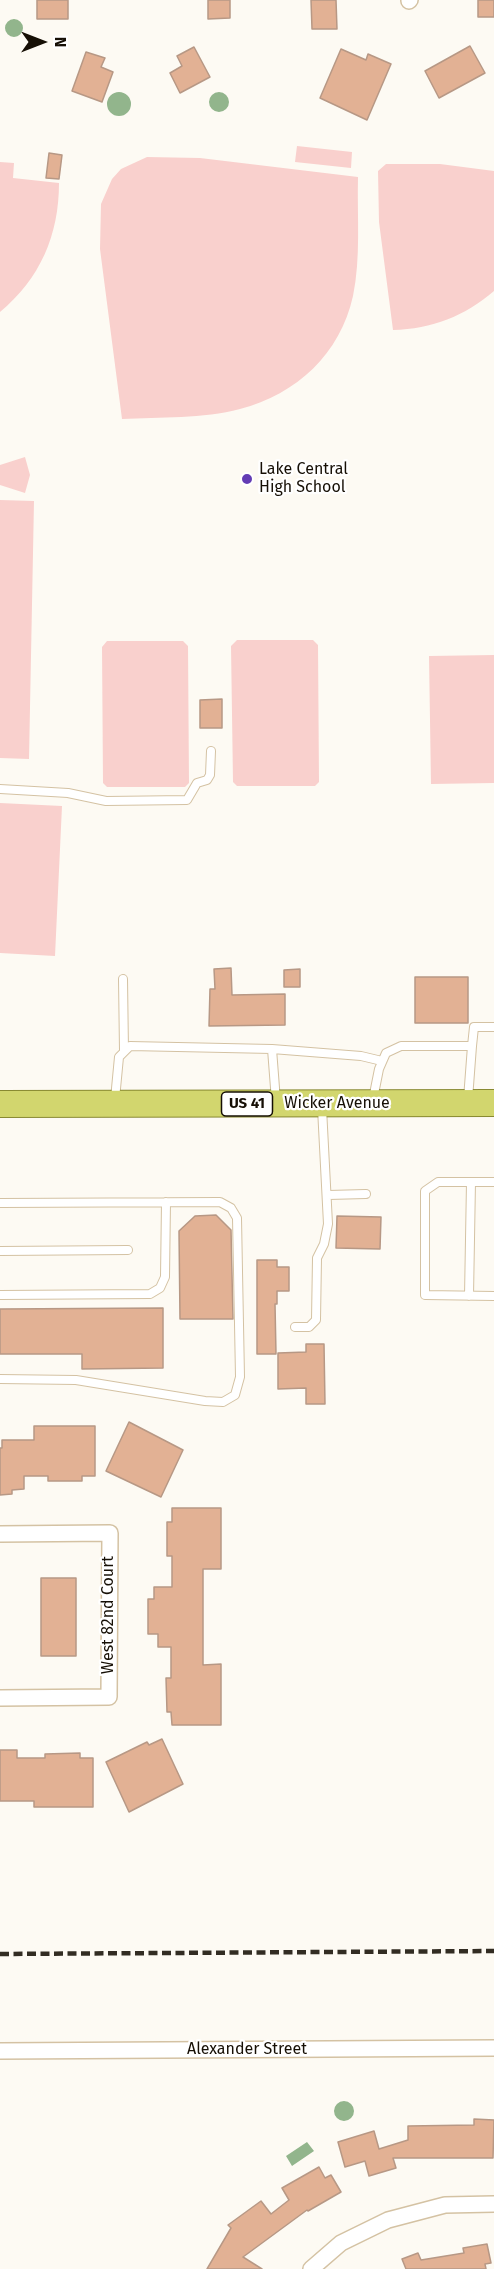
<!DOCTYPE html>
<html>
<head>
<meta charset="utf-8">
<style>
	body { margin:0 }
	#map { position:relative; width:494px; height:2269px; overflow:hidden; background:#fdfaf3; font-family:"Fira Sans",sans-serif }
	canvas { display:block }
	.north { position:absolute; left:12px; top:12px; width:60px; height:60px; -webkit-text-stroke:4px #fff; paint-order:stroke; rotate:90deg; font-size:16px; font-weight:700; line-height:24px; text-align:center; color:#160f05 }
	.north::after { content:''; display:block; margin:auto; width:21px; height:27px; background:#160f05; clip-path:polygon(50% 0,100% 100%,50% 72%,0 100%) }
</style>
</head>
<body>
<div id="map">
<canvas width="494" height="2269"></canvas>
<div class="north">N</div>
</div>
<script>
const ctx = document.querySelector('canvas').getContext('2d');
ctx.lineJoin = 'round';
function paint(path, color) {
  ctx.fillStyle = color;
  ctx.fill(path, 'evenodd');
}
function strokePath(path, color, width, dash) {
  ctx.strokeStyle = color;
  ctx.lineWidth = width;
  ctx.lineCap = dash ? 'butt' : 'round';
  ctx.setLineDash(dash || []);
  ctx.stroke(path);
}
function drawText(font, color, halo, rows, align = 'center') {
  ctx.font = font + ' "Fira Sans",sans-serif';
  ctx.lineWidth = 4.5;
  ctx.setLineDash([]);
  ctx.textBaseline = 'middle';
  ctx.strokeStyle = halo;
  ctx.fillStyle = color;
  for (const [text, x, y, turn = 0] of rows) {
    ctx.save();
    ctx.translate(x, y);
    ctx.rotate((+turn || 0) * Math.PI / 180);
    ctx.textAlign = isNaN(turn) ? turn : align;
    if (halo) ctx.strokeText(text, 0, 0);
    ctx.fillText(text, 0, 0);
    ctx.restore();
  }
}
const green = new Path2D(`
	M297,146L352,152L351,168L295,162Z
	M147,157L200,158L358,177C357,216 361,258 353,296C340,354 297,394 240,409C203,419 160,417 122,419L100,249L101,204L112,179L121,169Z
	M0,162L14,163L13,178L59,183C59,235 40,279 0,312Z
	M386,164H440L494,171V291C465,316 432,329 393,330L379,222L378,171Z
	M25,457L30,475L25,493L0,485V465Z
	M0,500L34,501L29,759L0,758Z
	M237,640H313L318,645L319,782L315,786H237L233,782L231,646Z
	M107,641H183L188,646L189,783L185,787H107L103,783L102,647Z
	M494,655V783L431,784L429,656Z
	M0,803L62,806L55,956L0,953Z`);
const water = new Path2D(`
	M5 28a9 9 0 1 1 18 0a9 9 0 1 1-18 0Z
	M107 104a12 12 0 1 1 24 0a12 12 0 1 1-24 0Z
	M209 102a10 10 0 1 1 20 0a10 10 0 1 1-20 0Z
	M334 2111a10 10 0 1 1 20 0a10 10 0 1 1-20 0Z
	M307,2142L314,2151L292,2166L286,2156Z`);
const building = new Path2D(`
	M37,0H68V19H37Z
	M208,0H230V18L208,19Z
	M311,0H336L337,29H312Z
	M478,0H494V17H478Z
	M470,46L485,73L439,98L425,71Z
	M194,47L210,77L180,93L170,73L182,66L177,56Z
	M341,49L366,60L368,54L391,64L367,120L320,98Z
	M86,52L105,58L101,67L113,72L102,102L72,91Z
	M49,153L62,155L59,179L46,178Z
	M222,699V728H200V700Z
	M231,968L232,995L285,994V1025L209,1026L210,989H215L214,969Z
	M300,969V987H284V970Z
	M415,977H468V1023H415Z
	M216,1215L231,1230L233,1319H180L179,1231L195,1216Z
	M337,1216L381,1217L380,1249L336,1248Z
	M257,1260H277V1267H289V1291H277V1304H275L276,1354H257Z
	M163,1308V1368L82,1369V1354H0V1309Z
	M306,1344H324L325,1404H306V1388L278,1389V1353L306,1352Z
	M129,1422L183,1450L161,1497L106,1471Z
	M34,1426H95V1476H82V1481H48V1476H24V1489L12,1490V1494L0,1495V1448H2V1440H34Z
	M172,1508H221V1569H203V1665L221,1664V1725H172L171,1712H167L166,1678H171V1647H158V1634H148V1599H154V1587H172V1556H167V1522H172Z
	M41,1578H76V1656H41Z
	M162,1739L183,1784L129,1812L106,1762L147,1742L149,1745Z
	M0,1750H17V1758H45V1754L80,1753V1758H93V1807H34V1801H0Z
	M474,2119L494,2120L493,2158H393L396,2168L369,2176L365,2161L345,2167L338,2142L374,2131L379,2149L408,2140V2126L474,2125Z
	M319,2167L325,2178L331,2175L341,2192L308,2211L307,2210L243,2257L262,2269H207L231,2228L228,2225L261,2201L271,2214L289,2200L282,2188Z
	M487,2244L491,2263L485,2264L486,2269H406L402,2259L418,2253L421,2260L464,2253L463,2248Z`);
const service = new Path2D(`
	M0,789L68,793L106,801L187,800L197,783L207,780L210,775L211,751
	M123,979L124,1051
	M472,1046L474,1027H494
	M272,1049L276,1101
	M115,1099L119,1057L130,1046L272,1049L361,1056L382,1061
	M373,1099L379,1069L386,1053L401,1046H472L468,1099
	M494,1182H438L425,1191V1295L494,1296
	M328,1195L366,1194
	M0,1203L220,1202L231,1208L237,1218L240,1377L235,1395L223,1402L205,1401L76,1380L0,1379
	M0,1251L128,1250
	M0,1295L150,1294L160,1288L165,1277L166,1202
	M469,1296L471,1182
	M295,1327H309L316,1320L317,1258L324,1244L328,1224L322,1108`);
const minor = new Path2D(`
	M409,1L410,0
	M0,1534L110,1533L109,1697L0,1698
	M0,2051L494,2048
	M311,2269L341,2243L388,2220L445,2205L494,2204`);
const trunk = new Path2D(`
	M0,1104L494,1103`);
const rail = new Path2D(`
	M0,1954L494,1951`);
const markers = [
	[247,479,6,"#633cb4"]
];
const shields = [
	[247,1104,51]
];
const shieldNames = [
	["US 41",247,1104]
];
const poiNames = [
	["Lake Central",259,470],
	["High School",259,488]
];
const streetNames = [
	["Wicker Avenue",337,1104],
	["West 82nd Court",109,1615,-90],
	["Alexander Street",247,2050]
];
paint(green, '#f9d0cd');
paint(water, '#92b58c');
paint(building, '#e2b194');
strokePath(building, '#b79885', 1.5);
strokePath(service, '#d4c2a3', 10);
strokePath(minor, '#d4c2a3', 18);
strokePath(trunk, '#888931', 28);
strokePath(service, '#fff', 8);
strokePath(minor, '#fff', 15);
strokePath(trunk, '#d2d66e', 26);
strokePath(rail, '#322c22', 4.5, [9, 4.5]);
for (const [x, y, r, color] of markers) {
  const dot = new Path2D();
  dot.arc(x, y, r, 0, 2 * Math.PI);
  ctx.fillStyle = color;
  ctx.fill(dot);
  strokePath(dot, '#fff', 2);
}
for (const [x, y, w] of shields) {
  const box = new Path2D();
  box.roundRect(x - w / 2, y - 12, w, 24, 4.5);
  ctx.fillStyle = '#fff';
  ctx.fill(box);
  strokePath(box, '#160f05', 1.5);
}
drawText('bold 15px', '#160f05', null, shieldNames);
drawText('16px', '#160f05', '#fff', poiNames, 'left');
drawText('16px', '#160f05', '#fff', streetNames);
</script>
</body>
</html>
